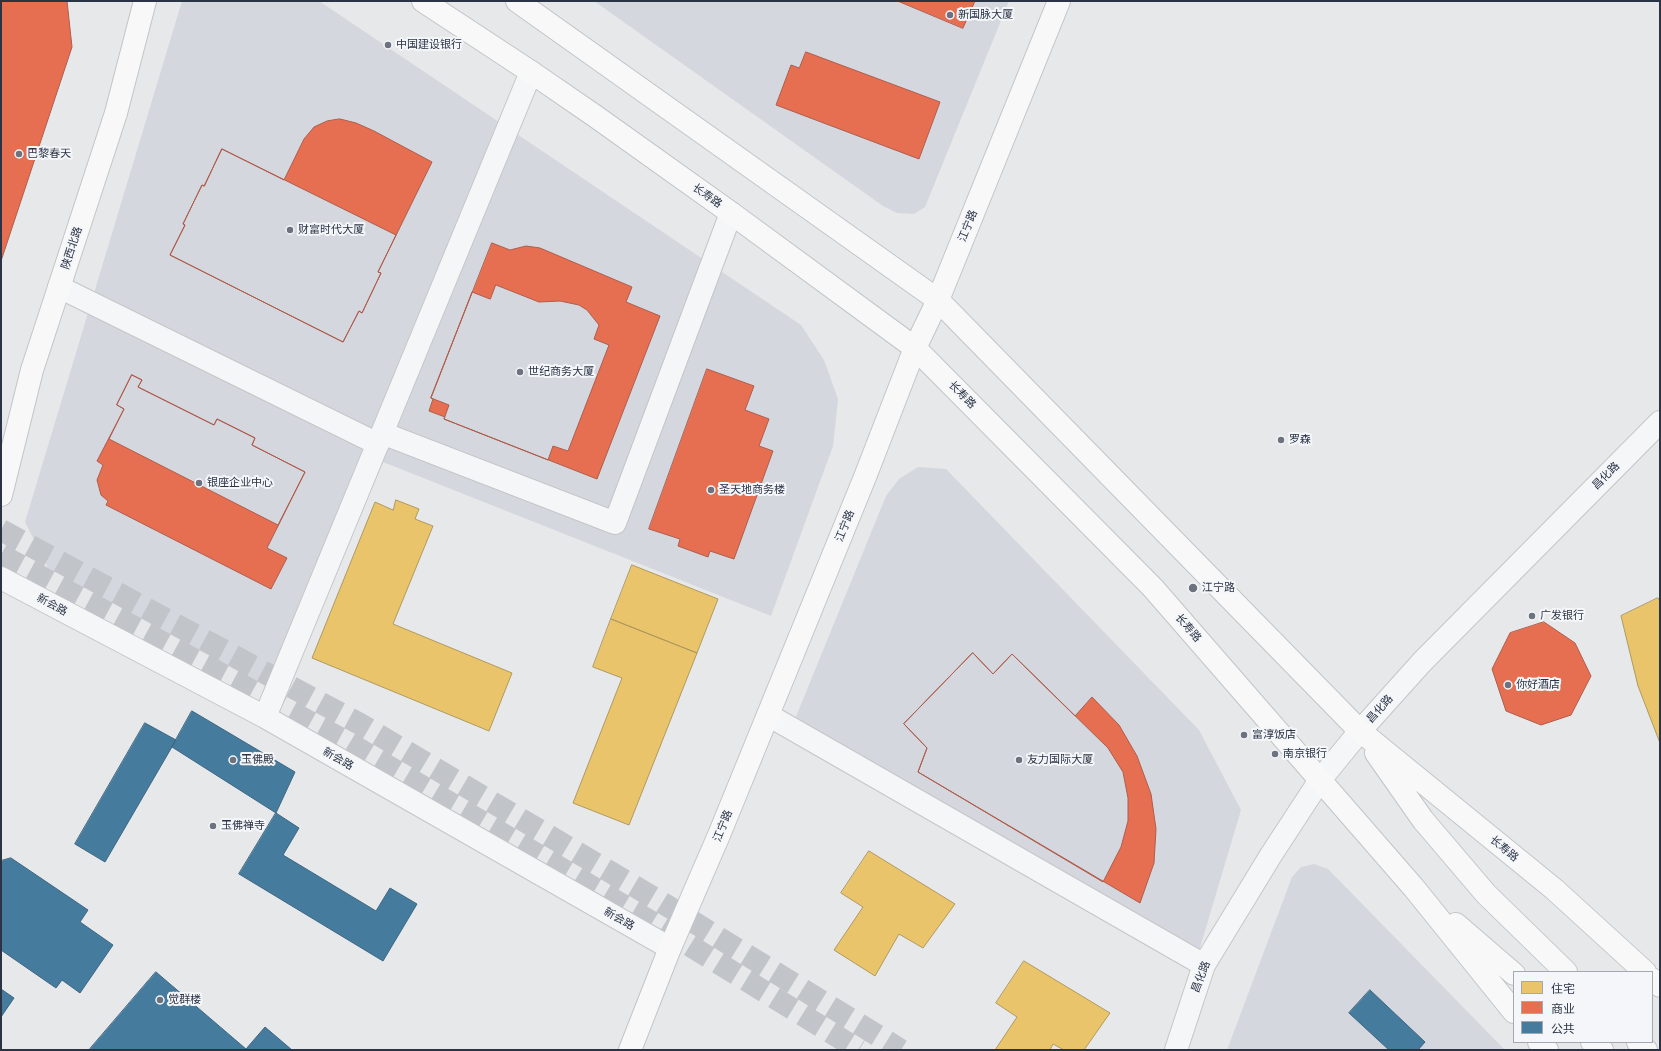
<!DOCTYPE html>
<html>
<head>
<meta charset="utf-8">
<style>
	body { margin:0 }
	#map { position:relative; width:1661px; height:1051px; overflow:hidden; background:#e6e8ea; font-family:"IBM Plex Sans","Noto Sans SC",sans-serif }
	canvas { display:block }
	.frame { position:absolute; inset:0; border:2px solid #2b3445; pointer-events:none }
	.legend { position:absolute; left:1513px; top:971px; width:140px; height:72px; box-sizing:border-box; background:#f4f6f9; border:1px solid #a4a8b1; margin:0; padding:5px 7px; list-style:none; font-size:12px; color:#2b3445 }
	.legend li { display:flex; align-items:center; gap:8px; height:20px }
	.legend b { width:20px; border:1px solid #a4a8b1 }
</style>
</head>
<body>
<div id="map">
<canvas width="1661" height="1051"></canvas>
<div class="frame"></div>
<ul class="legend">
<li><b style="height:11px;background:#e9c46a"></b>住宅</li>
<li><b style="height:11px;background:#e76f51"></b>商业</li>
<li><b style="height:11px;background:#457b9d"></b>公共</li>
</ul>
</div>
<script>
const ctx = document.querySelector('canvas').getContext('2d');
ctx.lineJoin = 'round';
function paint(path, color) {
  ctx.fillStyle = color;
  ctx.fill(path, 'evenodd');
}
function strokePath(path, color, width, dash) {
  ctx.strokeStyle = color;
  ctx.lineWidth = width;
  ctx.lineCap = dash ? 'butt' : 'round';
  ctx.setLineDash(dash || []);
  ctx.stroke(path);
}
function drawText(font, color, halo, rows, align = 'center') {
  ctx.font = font + ' "IBM Plex Sans","Noto Sans SC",sans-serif';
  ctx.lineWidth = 4;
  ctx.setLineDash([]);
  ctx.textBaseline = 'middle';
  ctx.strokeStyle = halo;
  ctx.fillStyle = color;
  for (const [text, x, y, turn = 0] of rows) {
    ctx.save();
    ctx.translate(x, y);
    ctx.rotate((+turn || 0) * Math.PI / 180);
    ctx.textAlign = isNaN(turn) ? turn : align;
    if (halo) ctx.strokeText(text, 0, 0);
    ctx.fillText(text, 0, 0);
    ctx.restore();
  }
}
const built = new Path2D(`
	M182,1H319L801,325L824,360L838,399L833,446L771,616L383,462L285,697L48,568L25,522Z
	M594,1H1009L925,207L914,214L897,213L883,206Z
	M918,467L946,469L1199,730L1241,810L1199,951L795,719L886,496L899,479Z
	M1314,864L1328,869L1505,1050H1227L1292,877L1301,867Z`);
const homes = new Path2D(`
	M1,144L9,150L1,164Z
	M396,500L419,509L415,519L433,526L393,624L512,673L489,731L312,658L375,502L393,510Z
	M632,565L718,599L697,653L611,619Z
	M1658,598L1660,601V743L1638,686L1621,616Z
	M611,619L697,653L629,825L573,803L622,678L593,667Z
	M869,851L955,904L923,948L899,934L875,976L834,950L863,907L841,893Z
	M1024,961L1110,1013L1084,1050H1064L1053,1044L1050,1050H995L1017,1017L996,1003Z`);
const shops = new Path2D(`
	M1,1H67L72,47L1,261Z
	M898,1H975L963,28Z
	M806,52L940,102L919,159L776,105L791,65L799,68Z
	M340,119L356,123L374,131L432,162L378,272L381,273L362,313L359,311L343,342L170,255L185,225L183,224L202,185L204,186L222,149L284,180L304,139L314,127L327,121Z
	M222,149L396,235L378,272L381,273L362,313L359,311L343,342L170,255L185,225L183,224L202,185L204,186Z
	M492,243L510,250L526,246L540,248L632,287L626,302L660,316L597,479L444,419L445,417L429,411L433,399L431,398Z
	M496,285L539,302L560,301L579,305L587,310L599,325L594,339L609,345L568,451L553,446L548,460L444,419L449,405L431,398L472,292L490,299Z
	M707,369L754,386L745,410L769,419L759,446L773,451L734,559L710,551L708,557L678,546L680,539L649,529Z
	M132,375L142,380L138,387L214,425L217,419L255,438L252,445L305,472L278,525L109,439L124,409L117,405Z
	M132,375L142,380L138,387L214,425L217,419L255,438L252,445L305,472L267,548L287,558L271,589L106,505L108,501L101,495L97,480L103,465L97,461L124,409L117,405Z
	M1544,622L1575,643L1591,676L1571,715L1541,725L1506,711L1492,669L1510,633Z
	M973,653L993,674L1012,654L1108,748L1123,772L1128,798V821L1121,847L1103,882L918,772L927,748L904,724Z
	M973,653L993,674L1012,654L1075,716L1092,697L1119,725L1137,756L1151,794L1156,829L1154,863L1140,903L918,772L927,748L904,724Z`);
const public = new Path2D(`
	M192,711L295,772L276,813L172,747Z
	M145,723L176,740L105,862L75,844Z
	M276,813L299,828L283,855L376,911L390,888L417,904L383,961L239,874Z
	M11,858L88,910L80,922L113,945L80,993L62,980L56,988L1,950V861Z
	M156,972L246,1049L265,1027L292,1050H91L90,1049Z
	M1,989L14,998L1,1017Z
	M1370,990L1425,1042L1418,1050H1389L1349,1013Z`);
const highwayTunnel = new Path2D(`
	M1,530L360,724L661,902L901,1050
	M1,555L349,743L650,921L859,1050`);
const minor = new Path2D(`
	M59,287L378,444
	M382,433L615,523L731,213
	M1,578L265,717L670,948
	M768,715L1204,965
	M265,717L531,72
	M1176,1050L1204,965L1271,855L1320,780L1360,731L1422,662L1660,422`);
const major = new Path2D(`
	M423,1L531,72L595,116L731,213L915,348L1153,588L1414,888L1514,1012
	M517,1L938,300L1360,731L1554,889L1645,972
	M1,495L32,370L116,113L145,1
	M1376,753L1423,820L1486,894L1566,972
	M1456,924L1514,974
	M1652,979L1660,986
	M1539,1042L1547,1050
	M1592,1042L1602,1050
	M1638,1042L1646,1050
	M630,1050L670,948L719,835L865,477L915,348L938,300L1059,1`);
const markers = [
	[950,15,4,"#6c737f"],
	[388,45,4,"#6c737f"],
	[19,154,4,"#6c737f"],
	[290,230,4,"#6c737f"],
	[520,372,4,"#6c737f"],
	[1281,440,4,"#6c737f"],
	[199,483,4,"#6c737f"],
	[711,490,4,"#6c737f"],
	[1193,588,5,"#6c737f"],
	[1532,616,4,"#6c737f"],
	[1508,685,4,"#6c737f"],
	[1244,735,4,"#6c737f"],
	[1275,754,4,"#6c737f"],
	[233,760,4,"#6c737f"],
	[1019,760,4,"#6c737f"],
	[213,826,4,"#6c737f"],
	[160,1000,4,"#6c737f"]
];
const poiNames = [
	["新国脉大厦",958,15],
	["中国建设银行",396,45],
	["巴黎春天",27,154],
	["财富时代大厦",298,230],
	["世纪商务大厦",528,372],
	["罗森",1289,440],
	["银座企业中心",207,483],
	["圣天地商务楼",719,490],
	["江宁路",1202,588],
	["广发银行",1540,616],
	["你好酒店",1516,685],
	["富淳饭店",1252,735],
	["南京银行",1283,754],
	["玉佛殿",241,760],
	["友力国际大厦",1027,760],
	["玉佛禅寺",221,826],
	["觉群楼",168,1000]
];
const streetNames = [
	["长寿路",707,196,35],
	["江宁路",968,226,-68],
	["陕西北路",72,248,-72],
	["长寿路",962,395,45],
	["昌化路",1606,476,-45],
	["江宁路",845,526,-68],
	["新会路",52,605,28],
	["长寿路",1188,628,49],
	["昌化路",1380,709,-48],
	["新会路",338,759,30],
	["江宁路",723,826,-68],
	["长寿路",1504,849,39],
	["新会路",619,919,30],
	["昌化路",1201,977,-69]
];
paint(built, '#d4d7dd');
paint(homes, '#e9c46a');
strokePath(homes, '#b0995f', 1);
paint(shops, '#e76f51');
strokePath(shops, '#af5d4d', 1);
paint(public, '#457b9d');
strokePath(public, '#3d6683', 1);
strokePath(highwayTunnel, '#c1c4c9', 22, [22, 11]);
strokePath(minor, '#c4c6c8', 24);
strokePath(major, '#c2c5c8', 24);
strokePath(minor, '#f5f6f7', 22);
strokePath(major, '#f8f8f8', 22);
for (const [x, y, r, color] of markers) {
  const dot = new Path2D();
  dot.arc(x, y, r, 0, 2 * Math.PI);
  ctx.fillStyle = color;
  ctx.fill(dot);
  strokePath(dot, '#f4f6f9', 1.5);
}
drawText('11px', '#2b3445', '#f4f6f9', poiNames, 'left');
drawText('11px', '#2b3445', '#f4f6f9', streetNames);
</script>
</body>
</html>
